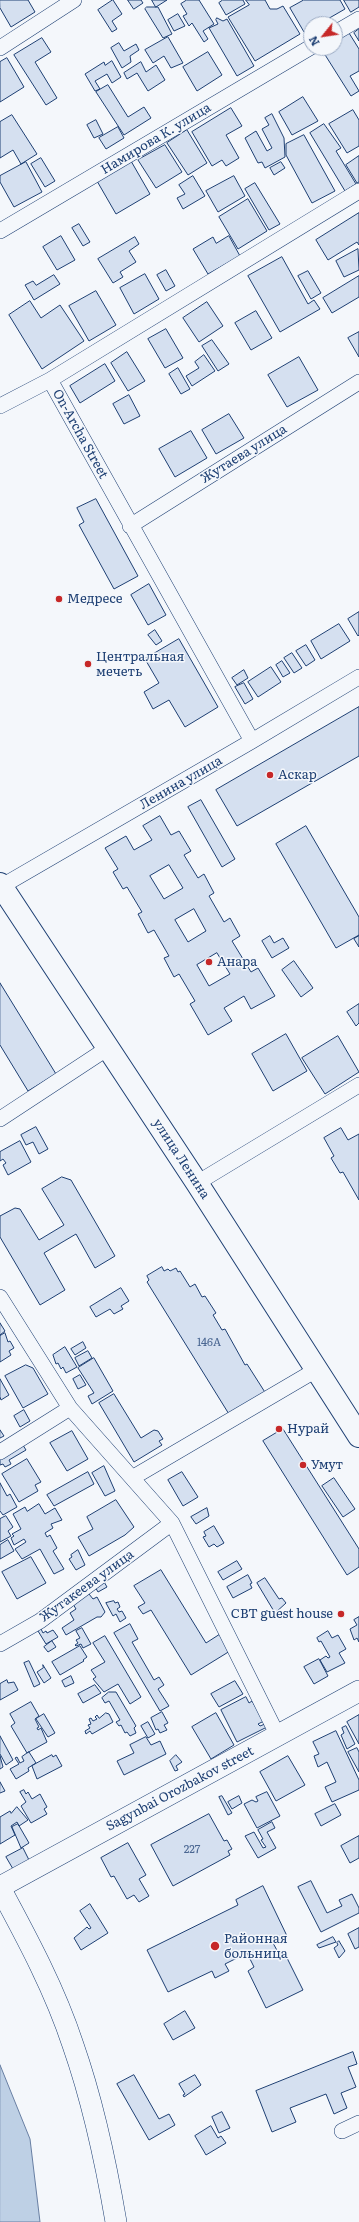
<!DOCTYPE html>
<html>
<head>
<meta charset="utf-8">
<style>
	body { margin:0 }
	#map { position:relative; width:359px; height:2222px; overflow:hidden; background:#f4f7fb; font-family:Literata,serif }
	canvas { display:block }
	.north { position:absolute; left:303px; top:16px; width:40px; height:40px; box-sizing:border-box; background:#f4f7fb; border:1px solid #9eadc5; border-radius:50%; rotate:240deg; font-size:11px; font-weight:700; line-height:16px; text-align:center; color:#1d3f73 }
	.north::after { content:''; display:block; margin:auto; width:14px; height:18px; background:#c62828; clip-path:polygon(50% 0,100% 100%,50% 72%,0 100%) }
</style>
</head>
<body>
<div id="map">
<canvas width="359" height="2222"></canvas>
<div class="north">N</div>
</div>
<script>
const ctx = document.querySelector('canvas').getContext('2d');
ctx.lineJoin = 'round';
function paint(path, color) {
  ctx.fillStyle = color;
  ctx.fill(path, 'evenodd');
}
function strokePath(path, color, width, dash) {
  ctx.strokeStyle = color;
  ctx.lineWidth = width;
  ctx.lineCap = dash ? 'butt' : 'round';
  ctx.setLineDash(dash || []);
  ctx.stroke(path);
}
function drawText(font, color, halo, rows, align = 'center') {
  ctx.font = font + ' Literata,serif';
  ctx.lineWidth = 3;
  ctx.setLineDash([]);
  ctx.textBaseline = 'middle';
  ctx.strokeStyle = halo;
  ctx.fillStyle = color;
  for (const [text, x, y, turn = 0] of rows) {
    ctx.save();
    ctx.translate(x, y);
    ctx.rotate((+turn || 0) * Math.PI / 180);
    ctx.textAlign = isNaN(turn) ? turn : align;
    if (halo) ctx.strokeText(text, 0, 0);
    ctx.fillText(text, 0, 0);
    ctx.restore();
  }
}
const water = new Path2D(`
	M0,2065L30,2139L40,2222H0Z`);
const building = new Path2D(`
	M0,0H28L35,12L11,27L0,8Z
	M113,0L122,14L112,21L117,29L112,32L98,10Z
	M128,0H141L143,3L134,9Z
	M152,0H167L156,7Z
	M187,0H199L214,24L203,31L208,39L204,42L192,23L189,26L183,16L187,14L181,4Z
	M223,0H243L245,4L226,15L219,3Z
	M246,0H265L270,9H277L283,6L300,34L255,61L228,17L249,5Z
	M304,0H340L345,9L319,24H311V29L304,32L290,8Z
	M344,0H359V7L351,12Z
	M147,7H158L172,34L163,38L145,9Z
	M178,14L185,26L174,31L168,20Z
	M217,18L223,21L227,19L254,66L237,76L209,28L218,24L216,20Z
	M359,29V41L354,33Z
	M349,33L359,49V71L350,76L359,91L351,96L322,50L326,48H335V42Z
	M168,37L183,63L171,68L164,56L153,63L145,50Z
	M42,38L51,52L35,62L57,98L46,105L14,55Z
	M119,43L124,51L136,44L139,50L130,56L131,62L122,68L111,48Z
	M208,52L222,75L197,91L183,67Z
	M7,58L24,87L0,102V62Z
	M112,61L121,77L112,83L107,74L95,81L100,89L95,91L85,74L104,62L105,65Z
	M141,62L146,72L156,65L165,80L148,91L137,73L127,79L124,73Z
	M108,85L128,117L144,107L151,118L124,135L96,92Z
	M303,97L318,121L292,135L279,112Z
	M231,108L242,126L226,135L239,158L226,166L222,160L212,166L192,132Z
	M353,110L359,120V146L347,153L329,124Z
	M272,114L284,138L285,157L265,168L262,162L258,163L245,138L256,131L267,151L272,148L262,129L269,125L265,118Z
	M12,115L37,154L21,164L13,150L0,158V122Z
	M96,120L103,134L94,138L87,125Z
	M324,124L341,148L336,151L356,184L345,191L310,133Z
	M118,127L124,138L106,149L99,138Z
	M187,130L207,163L188,175L167,143Z
	M304,135L335,191L312,203L286,155V144Z
	M165,145L182,172L156,188L138,160Z
	M359,156V182L357,183L346,165Z
	M41,158L55,181L45,187L31,164Z
	M131,161L150,194L116,214L97,181Z
	M26,162L42,192L14,207L0,182V176Z
	M281,162L285,168L274,175L270,168Z
	M193,176L205,196L183,209L177,198L185,194L179,185Z
	M234,176L245,196L218,212L206,191Z
	M255,183L280,224L269,230L245,189Z
	M248,199L267,231L238,249L219,217Z
	M359,213V245L357,242L328,260L316,240Z
	M79,224L90,242L83,246L72,228Z
	M61,236L75,260L57,270L43,247Z
	M229,236L240,256L208,274L193,249L213,237L216,243Z
	M135,237L139,244L129,251L136,262L120,272L123,277L113,283L98,259Z
	M358,249L359,270L344,277L336,261Z
	M282,257L308,304L314,300L320,309L280,332L248,276Z
	M166,270L175,286L166,291L157,275Z
	M308,271L321,293L311,299L298,276Z
	M145,274L159,299L134,314L120,288Z
	M54,275L60,284L34,300L25,285L33,281L36,285Z
	M359,276V297L332,313L323,298Z
	M96,291L116,325L89,341L69,306Z
	M30,301L41,318L60,305L84,341L42,369L9,315Z
	M207,302L223,326L199,342L183,318Z
	M256,311L272,338L251,350L235,323Z
	M166,329L183,358L165,368L148,339Z
	M359,332V357L348,338Z
	M212,340L229,364L218,371L202,346Z
	M127,352L145,381L128,391L111,363Z
	M204,355L215,371L192,386L186,376L199,368L195,362Z
	M299,357L318,390L287,407L268,375Z
	M105,364L115,381L80,403L70,386Z
	M178,368L190,389L181,394L169,374Z
	M129,395L140,416L124,424L113,404Z
	M229,414L244,438L216,454L202,430Z
	M191,431L207,458L175,477L159,449Z
	M96,499L138,576L114,589L79,525L84,522L77,508Z
	M149,584L166,615L148,625L131,595Z
	M359,612V635L358,636L348,619Z
	M339,624L350,641L321,659L311,641Z
	M155,630L162,641L156,645L148,635Z
	M179,639L218,707L185,727L169,700L153,709L144,692L159,683L145,659Z
	M306,645L315,660L306,666L296,651Z
	M292,653L302,668L294,673L284,658Z
	M282,661L290,673L283,677L276,665Z
	M271,667L281,682L258,697L248,682Z
	M244,670L248,678L237,685L232,678Z
	M244,683L253,699L245,704L235,687Z
	M359,707V756L237,826L216,790Z
	M201,800L235,859L222,867L188,807Z
	M160,816L171,835L179,831L191,851L184,855L198,878L204,874L214,893L209,896L224,922L230,918L240,936L232,941L251,972L258,968L275,996L251,1009L244,996L224,1008L232,1021L208,1035L190,1004L195,1001L179,974L174,977L164,958L169,956L154,930L148,933L138,914L142,912L127,887L123,889L113,872L118,869L105,848L126,836L134,850L152,840L143,826ZM169,865L183,888L164,899L150,876ZM194,909L206,931L188,942L175,920ZM217,953L230,974L209,986L197,965Z
	M306,826L359,917V935L336,948L276,844Z
	M270,936L274,943L283,938L289,948L272,958L262,941Z
	M359,936V947L354,939Z
	M294,961L313,988L301,997L282,970Z
	M0,983L56,1074L28,1091L0,1045Z
	M359,1004V1023L356,1026L347,1012Z
	M286,1034L307,1071L273,1091L252,1054Z
	M338,1036L359,1072L325,1094L302,1058Z
	M36,1127L48,1149L39,1154L33,1142L26,1145L21,1135Z
	M341,1128L348,1140L359,1134V1200L343,1172L340,1173L331,1158L334,1156L324,1138Z
	M20,1141L31,1162L8,1175L3,1165L6,1163L3,1159L0,1161V1152Z
	M62,1177L71,1180L115,1256L95,1268L76,1234L44,1253L65,1290L40,1305L0,1237V1216L15,1208L20,1209L39,1240L64,1225L42,1189Z
	M162,1267L164,1271L168,1269L170,1271L176,1268L178,1272L180,1271L190,1287L195,1284L202,1297L205,1296L216,1313L213,1315L222,1330L225,1329L245,1365L247,1364L268,1397L232,1419L147,1282L149,1280L147,1276Z
	M121,1288L129,1301L121,1306L123,1309L114,1314L110,1309L96,1317L90,1307Z
	M0,1323L5,1331L0,1335Z
	M5,1333L8,1342L10,1341L14,1348L9,1351L11,1355L0,1362V1336Z
	M83,1342L86,1348L75,1355L71,1349Z
	M65,1347L77,1367L66,1373L63,1367L61,1369L58,1363L56,1364L53,1355Z
	M88,1351L92,1358L79,1366L75,1358Z
	M94,1358L113,1391L92,1404L88,1396L94,1393L78,1368Z
	M26,1365L33,1368L48,1394L23,1408L5,1376Z
	M80,1375L86,1385L78,1389L73,1379Z
	M0,1379L9,1395L1,1400L0,1397Z
	M114,1394L141,1438L154,1430L158,1431L163,1439L159,1441L162,1445L134,1462L99,1403Z
	M24,1410L30,1421L20,1427L14,1416Z
	M283,1429L359,1549V1567L347,1575L263,1441Z
	M0,1430L4,1436L0,1438Z
	M72,1431L88,1459L67,1471L50,1443Z
	M21,1442L26,1450L9,1460L11,1464L5,1467L3,1464L0,1465V1454Z
	M27,1459L41,1482L35,1485L38,1491L19,1502L2,1474Z
	M104,1466L115,1491L105,1496L92,1473Z
	M88,1472L94,1484L54,1506L47,1495Z
	M182,1472L198,1497L183,1506L168,1480Z
	M334,1478L355,1509L343,1517L322,1486Z
	M0,1483L7,1496L10,1494L17,1507L3,1515L0,1511Z
	M116,1500L134,1527L125,1535L89,1556L78,1537L93,1529L87,1517Z
	M39,1504L45,1514L55,1508L62,1520L51,1524L53,1528L45,1533L47,1537L50,1535L57,1548L53,1551L64,1569L54,1574L40,1549L22,1559L15,1549L26,1542L24,1539L14,1545L11,1538L14,1536L12,1534L21,1529L13,1514L25,1507L27,1511Z
	M207,1508L209,1516L196,1524L191,1517Z
	M6,1516L13,1527L8,1531L11,1536L0,1542V1519Z
	M214,1526L224,1543L217,1547L214,1544L209,1547L203,1537L206,1536L204,1532Z
	M8,1540L14,1551L0,1559V1545Z
	M78,1550L85,1565L76,1570L69,1559L72,1557L71,1555Z
	M31,1557L46,1583L17,1599L2,1572Z
	M237,1561L242,1569L223,1580L218,1572Z
	M161,1570L206,1643L220,1634L230,1651L191,1675L151,1610L143,1614L138,1607L145,1603L134,1586Z
	M248,1575L252,1583L250,1584L252,1588L233,1598L227,1587Z
	M265,1578L279,1599L282,1598L286,1603L275,1613L257,1583Z
	M103,1580L107,1587L98,1592L94,1585Z
	M89,1594L93,1599L97,1597L105,1612L101,1617H97L66,1635L62,1628L74,1620L70,1613L76,1609L73,1604Z
	M114,1601L115,1603L118,1602L120,1607L117,1609L119,1612L122,1611L126,1618L120,1622L116,1614L113,1616L106,1603Z
	M359,1617V1642L357,1638L354,1640L350,1629L357,1625L354,1620Z
	M130,1624L138,1639L132,1642L154,1680L159,1677L164,1685L158,1689L169,1706L160,1711L114,1633Z
	M82,1628L91,1644L83,1648L81,1644L76,1646L75,1645L78,1643L76,1640L80,1638L76,1631Z
	M41,1629L43,1633L46,1631L47,1633L53,1630L58,1637L46,1644L38,1631Z
	M328,1631L332,1638L338,1635L346,1649L339,1653L345,1663L327,1672L320,1660L326,1656L328,1658L330,1657L321,1641L319,1642L317,1638Z
	M105,1636L141,1697L130,1704L118,1684L104,1692L93,1679L96,1677L91,1670L105,1662L93,1643Z
	M52,1641L56,1647L48,1652L44,1647Z
	M80,1646L87,1657L83,1660L84,1661L60,1675L52,1662Z
	M319,1659L328,1676L314,1684L304,1667Z
	M29,1661L40,1684L34,1687L24,1663Z
	M43,1665L51,1678L44,1683L37,1672L43,1668Z
	M71,1676L74,1683L65,1687L62,1681Z
	M7,1680L8,1683L14,1682L18,1690L0,1700V1684Z
	M235,1681L243,1694L219,1707L211,1694Z
	M95,1685L101,1693L83,1703L78,1694Z
	M109,1692H116L136,1726L134,1728L136,1733L130,1736L127,1732L125,1733L121,1725L119,1726L116,1722L120,1720L109,1701L105,1703L102,1698Z
	M246,1697L249,1703L252,1701L264,1721L258,1724L260,1726L265,1724L267,1727L237,1742L221,1710Z
	M31,1702L39,1716L35,1719L39,1727L37,1728L38,1730L41,1728L47,1742L27,1753L11,1726L15,1723L10,1714Z
	M162,1712L168,1723L164,1725L167,1730L160,1733L158,1729L156,1730L151,1718Z
	M106,1713L109,1714L113,1722L92,1734L90,1731L86,1734L85,1731L90,1728L88,1725L91,1724L89,1719L91,1718L93,1721L97,1719L95,1717L97,1715L99,1718Z
	M216,1713L234,1745L211,1759L192,1727Z
	M44,1714L55,1733L48,1737L36,1719Z
	M359,1715V1744L347,1722Z
	M148,1722L155,1734L148,1738L141,1726Z
	M346,1726L355,1744L347,1749L341,1735L344,1733L342,1728Z
	M336,1731L359,1780V1790L332,1802L325,1787L336,1782L327,1762L318,1767L314,1756L319,1754L313,1742Z
	M0,1736L13,1760L6,1765L0,1754Z
	M146,1737L151,1745L160,1741L166,1754L124,1775L117,1761L134,1753L130,1745Z
	M357,1748L359,1752V1772L348,1752Z
	M29,1752L36,1763L28,1768L29,1771L16,1779L10,1769L19,1764L15,1758L17,1757L20,1763L24,1761L22,1757Z
	M52,1755L53,1757L56,1755L62,1766L37,1779L32,1766Z
	M176,1755L182,1762L176,1766L178,1770L175,1771L170,1761Z
	M0,1756L3,1767L0,1769Z
	M288,1756L305,1785L276,1801L260,1772Z
	M0,1782L5,1791L0,1793Z
	M24,1790L26,1794L28,1792L32,1799L40,1794L47,1807L44,1809L47,1814L31,1823L21,1806L26,1802L20,1792Z
	M267,1792L280,1816L257,1828L244,1804L252,1800L256,1802L258,1801L256,1797Z
	M222,1796L232,1813L228,1815L219,1797Z
	M239,1796L242,1803L232,1809L228,1802Z
	M335,1804L341,1815L321,1826L315,1814Z
	M17,1807L28,1820L19,1826L17,1822L11,1826L15,1835L0,1844V1817L10,1811L11,1813Z
	M209,1814L224,1841L227,1840L232,1849L228,1851L230,1855L173,1886L151,1845Z
	M272,1822L275,1828L267,1832L276,1848L258,1858L245,1836L254,1832L263,1848L266,1847L261,1840L263,1839L258,1830Z
	M18,1824L29,1843L21,1848L12,1827Z
	M359,1836V1858L350,1863L341,1846Z
	M128,1843L146,1875L139,1879L149,1896L139,1902L134,1895L127,1899L114,1876L111,1877L101,1858Z
	M23,1848L29,1860L13,1869L6,1857Z
	M311,1881L327,1913L342,1906L339,1900L352,1894L359,1908V1913L321,1932L298,1887Z
	M263,1886L287,1936L273,1943L279,1954L284,1952L303,1990L266,2008L248,1971L254,1967L247,1953L225,1964L229,1971L215,1978L212,1971L168,1992L147,1950L238,1905L236,1900Z
	M90,1904L108,1933L81,1950L74,1938L87,1927L89,1929L91,1928L80,1911Z
	M359,1928V1947L355,1949L348,1934Z
	M333,1937L336,1942L319,1948L317,1945Z
	M339,1941L345,1951L339,1958L334,1948L338,1945L337,1943Z
	M185,2011L195,2028L173,2040L164,2024Z
	M353,2052L357,2064L348,2067L356,2087L341,2093L347,2108L334,2114L326,2094L290,2108L296,2122L272,2132L256,2091Z
	M134,2075L159,2119L169,2114L175,2125L149,2140L117,2084Z
	M195,2075L201,2085L184,2097L183,2095L185,2094L179,2084Z
	M222,2112L230,2128L219,2133L212,2117Z
	M211,2126L218,2138L221,2136L226,2143L206,2155L195,2136Z`);
const street = new Path2D(`
	M335,33L359,19
	M0,48L74,0
	M0,231L311,47
	M0,406L50,380
	M130,526L359,382
	M252,741L50,380L359,191
	M2,886L252,741L359,677
	M0,1119L108,1048
	M197,1183L359,1085
	M0,1297L70,1408L172,1523L278,1736
	M0,1452L70,1408
	M132,1478L316,1370
	M0,1644L40,1621L172,1523
	M342,2131L359,2123`);
const secondary = new Path2D(`
	M0,1887L359,1691
	M0,1888C27,1938 55,1990 73,2045C93,2102 106,2163 116,2222`);
const primary = new Path2D(`
	M0,884L197,1183L359,1436`);
const markers = [
	[59,599,4,"#c62828"],
	[88,664,4,"#c62828"],
	[270,775,4,"#c62828"],
	[209,962,4,"#c62828"],
	[279,1429,4,"#c62828"],
	[303,1465,4,"#c62828"],
	[341,1614,4,"#c62828"],
	[215,1946,5,"#c62828"]
];
const numberNames = [
	["146А",209,1343],
	["227",192,1850]
];
const streetNames = [
	["Намирова К. улица",156,139,-31],
	["On-Archa Street",80,434,61],
	["Жутаева улица",244,454,-32],
	["Ленина улица",181,783,-30],
	["улица Ленина",181,1159,57],
	["Жутакеева улица",87,1586,-36],
	["Sagynbai Orozbakov street",180,1789,-28]
];
const poiNames = [
	["Медресе",67,599],
	["Центральная",96,657],
	["мечеть",96,672],
	["Аскар",278,775],
	["Анара",217,962],
	["Нурай",287,1429],
	["Умут",311,1465],
	["CBT guest house",333,1614,"right"],
	["Районная",224,1939],
	["больница",224,1954]
];
paint(water, '#bed0e5');
strokePath(water, '#687fa3', 1);
paint(building, '#d5e0f0');
strokePath(building, '#1d3f73', 1);
strokePath(street, '#1d3f73', 16);
strokePath(secondary, '#1d3f73', 22);
strokePath(primary, '#1d3f73', 24);
strokePath(street, '#f4f7fb', 15);
strokePath(secondary, '#f4f7fb', 21);
strokePath(primary, '#f4f7fb', 22);
for (const [x, y, r, color] of markers) {
  const dot = new Path2D();
  dot.arc(x, y, r, 0, 2 * Math.PI);
  ctx.fillStyle = color;
  ctx.fill(dot);
  strokePath(dot, '#f4f7fb', 1.5);
}
drawText('11px', '#4b6792', null, numberNames);
drawText('13px', '#1d3f73', '#f4f7fb', streetNames);
drawText('13px', '#1d3f73', '#f4f7fb', poiNames, 'left');
</script>
</body>
</html>
